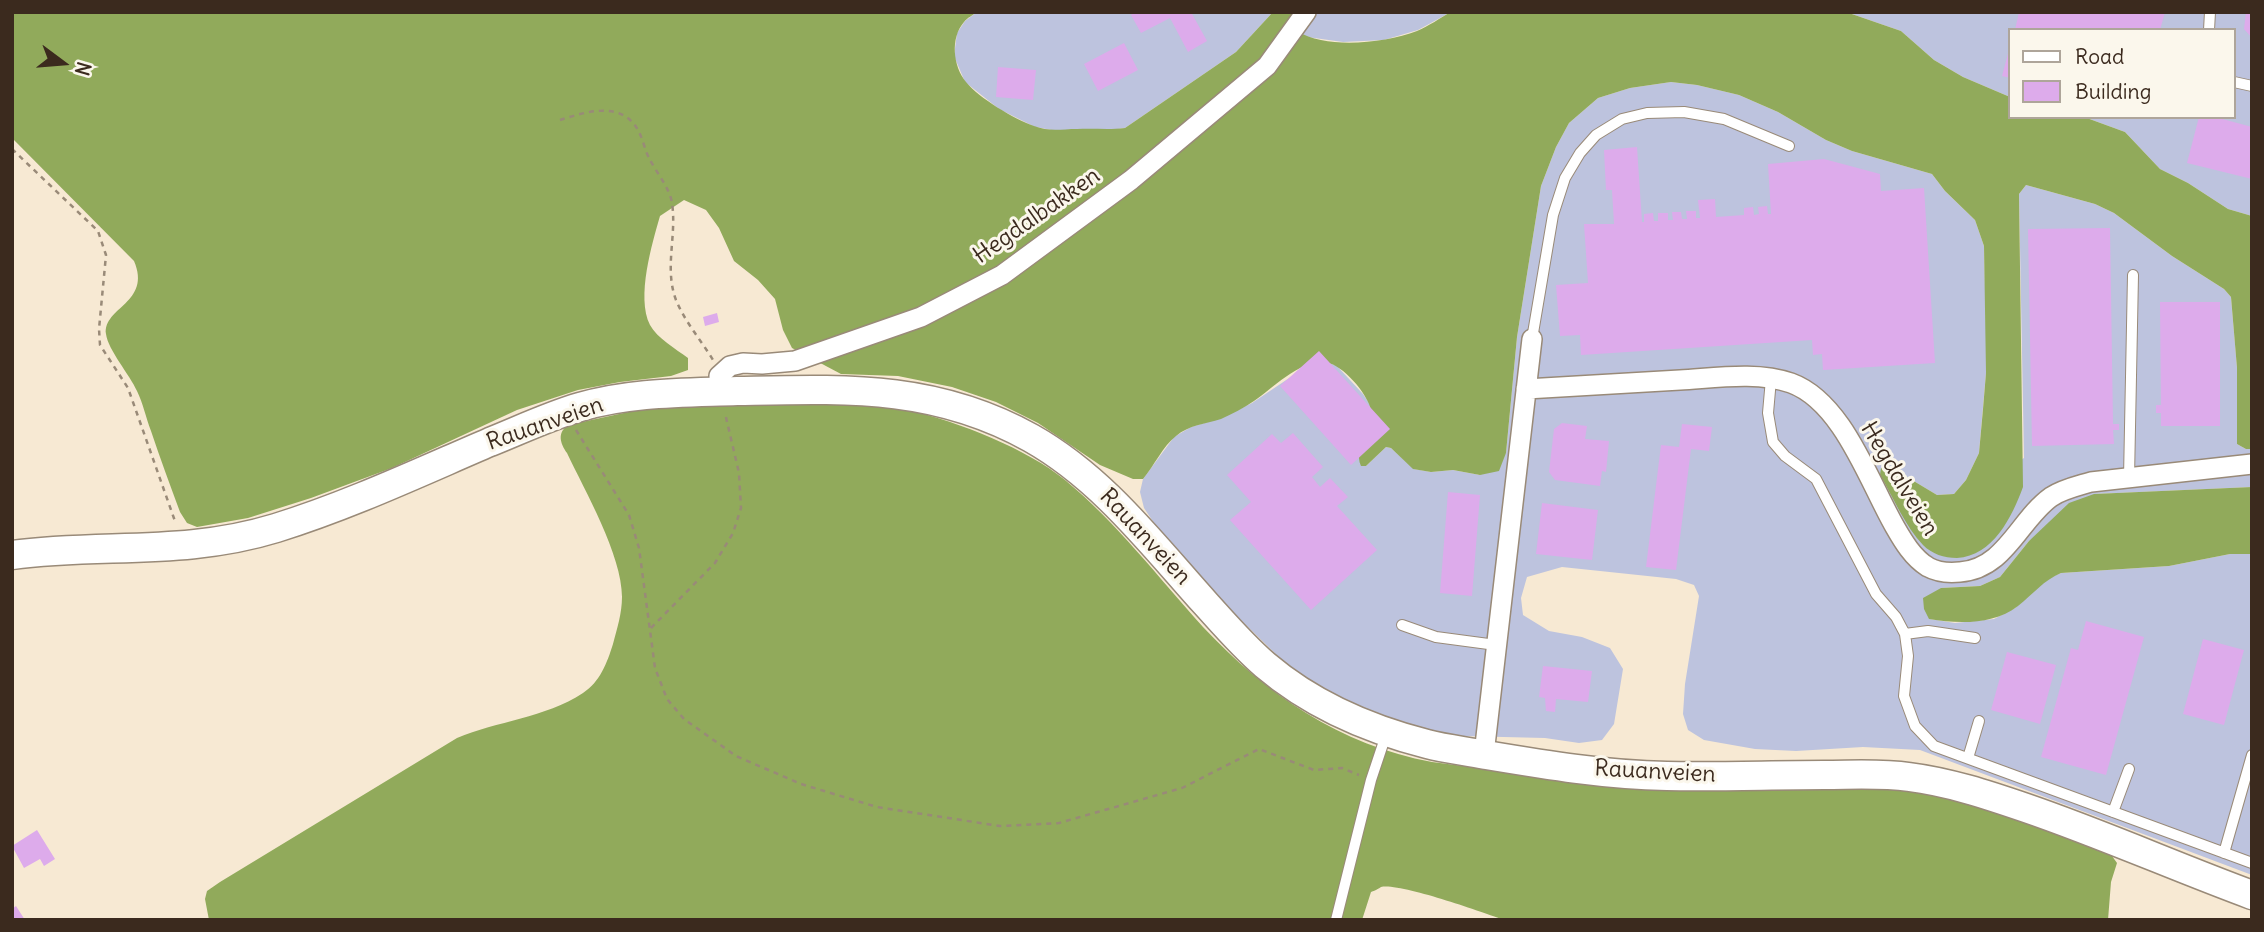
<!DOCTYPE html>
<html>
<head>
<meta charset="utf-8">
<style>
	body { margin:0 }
	#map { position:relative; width:2264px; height:932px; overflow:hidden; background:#f7e9d3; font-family:Delius,sans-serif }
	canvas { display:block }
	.frame { position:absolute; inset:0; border:14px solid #3b2a1e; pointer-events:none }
	.legend { position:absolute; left:2008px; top:28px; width:228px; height:91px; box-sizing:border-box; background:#fbf7ec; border:2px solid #aea59a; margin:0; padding:9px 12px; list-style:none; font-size:21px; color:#3b2a1e }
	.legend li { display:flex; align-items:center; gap:14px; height:35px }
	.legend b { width:35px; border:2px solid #aea59a }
	.north { position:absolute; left:28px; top:28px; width:70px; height:70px; -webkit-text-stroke:5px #fbf7ec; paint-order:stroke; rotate:106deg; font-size:19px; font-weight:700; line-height:28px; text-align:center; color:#3b2a1e }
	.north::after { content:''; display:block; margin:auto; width:24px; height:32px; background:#3b2a1e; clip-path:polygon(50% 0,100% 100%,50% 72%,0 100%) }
</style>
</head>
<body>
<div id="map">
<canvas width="2264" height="932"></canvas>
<div class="frame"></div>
<ul class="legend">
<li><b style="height:9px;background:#fff"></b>Road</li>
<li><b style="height:19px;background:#ddabeb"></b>Building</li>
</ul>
<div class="north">N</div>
</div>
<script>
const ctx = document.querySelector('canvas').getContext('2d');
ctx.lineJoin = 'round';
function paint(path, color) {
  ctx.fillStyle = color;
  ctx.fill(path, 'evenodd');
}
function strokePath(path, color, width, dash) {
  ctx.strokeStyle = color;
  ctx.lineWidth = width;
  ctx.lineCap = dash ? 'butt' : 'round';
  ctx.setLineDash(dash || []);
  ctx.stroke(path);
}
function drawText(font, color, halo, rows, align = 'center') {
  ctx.font = font + ' Delius,sans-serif';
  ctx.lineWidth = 6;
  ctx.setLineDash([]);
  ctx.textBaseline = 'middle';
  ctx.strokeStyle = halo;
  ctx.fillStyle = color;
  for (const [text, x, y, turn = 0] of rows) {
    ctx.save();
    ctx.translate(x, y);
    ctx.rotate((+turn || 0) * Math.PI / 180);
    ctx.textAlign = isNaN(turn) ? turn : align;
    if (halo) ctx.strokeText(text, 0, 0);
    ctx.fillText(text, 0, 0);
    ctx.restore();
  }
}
const industrial = new Path2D(`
	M977,12H1273L1236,52L1125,128L1105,131L1077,129L1057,131L1035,127L999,109L965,82L954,56L957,33L965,21Z
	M1296,12H1451L1418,30L1384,40L1343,42L1307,37L1297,31Z
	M1846,12H2252V216L2228,209L2188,183L2160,169L2125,132L2084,117H2234V30H2010V97L1963,77L1934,60L1901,31Z
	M1671,82L1697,85L1739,95L1778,112L1826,140L1852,151L1932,174L1945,191L1975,220L1984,246L1986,327V373L1979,453L1966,480L1954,494L1937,495L1907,477L1892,466L1911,528L2024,458L2019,194L2026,185L2095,204L2114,213L2172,256L2224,289L2231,297L2237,368V444L2246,449H2252V487L2095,494L2029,541L2000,577L1980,586L1941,588L1930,619L1955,623L1994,619L2015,608L2047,579L2061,573L2169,566L2230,554H2252V875L1920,750L1863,747L1796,751L1755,749L1704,740L1688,730L1683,714L1685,684L1699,596L1694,585L1676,579L1562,567L1527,577L1521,598L1523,615L1549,631L1582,637L1610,648L1623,669L1614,724L1602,740L1579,743L1545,738L1462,736L1430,731L1398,723L1363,709L1324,689L1287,665L1216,596L1158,529L1144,508L1140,492L1143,479L1174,437L1191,427L1221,418L1252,403L1313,362H1327L1337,366L1363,394L1371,406L1366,466L1386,447L1391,448L1414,469L1431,472L1453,470L1480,475L1506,453L1517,337L1541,186L1556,147L1569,123L1598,98L1630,88Z`);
const forest = new Path2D(`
	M12,12H977C973,15 967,18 964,22C950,38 953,66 966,82C979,98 1014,119 1034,126C1049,132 1061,129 1077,129C1094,128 1108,130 1125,128L1236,52L1273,12H1296L1297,31C1328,50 1384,43 1417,31C1429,26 1440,18 1451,12H1846L1901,31L1934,60L1963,77L2010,97V117H2084L2125,132L2160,169L2188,183L2228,209L2252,216V449H2246L2237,444V368L2231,297L2224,289L2172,256L2114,213L2095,204L2026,185L2019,194L2023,487C2012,517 1993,556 1957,558C1944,558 1932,554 1923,545C1905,526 1893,497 1880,475L1881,468L1892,466L1907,477L1937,495L1954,494L1966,480L1979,453L1983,409L1986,373L1984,246L1975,220L1945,191L1932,174L1852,151L1826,140L1778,112L1739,95L1697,85L1671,82L1630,88L1598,98L1569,123L1556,147L1541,186L1517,337L1506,453L1499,471L1480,475L1453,470L1431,472L1413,469L1391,448L1386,447L1366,466H1361C1352,446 1378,423 1369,404C1363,389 1340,362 1323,362C1299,361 1273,388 1254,401C1244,408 1232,414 1221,419C1205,424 1189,425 1176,436C1163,446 1154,466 1143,479H1133L1100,465L1038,423L996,402L952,387L898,376L841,374L792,348L783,330L775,299L758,280L734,261L719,228L706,210L684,200L660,216C652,244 636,297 650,325C657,338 676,349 688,358V370L671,376L620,382L578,390L517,410L392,468L311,498L248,518L197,527L187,523L180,512C170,485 160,458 151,431C146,418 143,403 137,391C130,375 108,350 106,334C103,307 152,303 134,261L12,138Z
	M805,403C840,404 876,404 911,411C957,421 1029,450 1065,480C1117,523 1158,577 1203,627C1266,694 1340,745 1432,762L1620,786H1886L1936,794L2010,815L2112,856L2117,863L2111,882L2108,920H1504C1481,912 1401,883 1381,887C1380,888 1372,892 1371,892L1362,920H209L205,899L207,891L220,882L457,738C497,721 545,718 583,693C600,682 607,663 613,644C617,629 622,613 622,597C622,555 585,491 567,453C560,443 557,433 568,425L647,408Z
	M2252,487V554H2230L2169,566L2061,573C2044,580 2033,594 2018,606C1993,625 1959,624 1929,619L1924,609L1923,598L1941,588L1980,586L2000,577L2029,541L2069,503L2094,494Z`);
const building = new Path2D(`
	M1135,12H1191L1207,41L1188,52L1170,18L1141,33L1131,15Z
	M2019,12H2165L2160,30H2015Z
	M2246,12H2252V38L2244,29Z
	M1124,43L1138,70L1098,91L1084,64Z
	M2009,50H2010V78L2002,76Z
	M998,67L1036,70L1033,100L996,97Z
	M2199,117H2215L2252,127V179L2187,163Z
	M1637,147L1642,222H1644V214L1653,213L1654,221H1658V213H1668V220H1673L1672,212H1681L1682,219H1687L1686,211H1696V218H1700L1698,200L1715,199L1716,217L1744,215V208L1753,207L1754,215L1759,214L1758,207L1767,206L1768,214H1771L1768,164L1824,159L1880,174L1881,191L1924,188L1935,363L1823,370L1822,354L1813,355L1812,340L1581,355L1580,335L1560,336L1556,285L1588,283L1584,224H1614L1612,190H1606L1604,150Z
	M2110,228L2113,424H2119V430H2113L2114,444L2032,446L2028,229Z
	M2160,302H2220V426H2161V413H2156V405H2161Z
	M717,313L719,322L705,326L703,317Z
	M1319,351L1390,429L1351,465L1280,386Z
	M1562,423L1587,426L1585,439L1609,441L1606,472L1602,471L1600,486L1555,480L1549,472L1554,429Z
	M1682,424L1712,427L1709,451L1691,449L1676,570L1646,567L1661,445L1679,447Z
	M1293,433L1323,467L1312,477L1320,487L1330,478L1348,497L1337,506L1377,550L1311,610L1230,520L1251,502L1227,475L1272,434L1281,443Z
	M1448,492L1480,495L1472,596L1440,593Z
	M1542,503L1598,510L1592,560L1536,554Z
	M2086,621L2144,637L2106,775L2041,757L2071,648L2078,650Z
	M2203,639L2244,650L2224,725L2183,714Z
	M2007,652L2056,665L2040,724L1991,710Z
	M1543,666L1592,671L1588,702L1556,699L1555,712L1546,711L1545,698L1539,697Z
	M37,830L55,859L44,866L40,859L24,868L12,846Z
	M16,906L25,920H12V909Z`);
const path = new Path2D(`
	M560,120C585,112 621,100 638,130C643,139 645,151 650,160C657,173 670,189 672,203C677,236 664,268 676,300C685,322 701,340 713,360
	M12,149L98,231L106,255L99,329L100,345L128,388L176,524
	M576,430L629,515L639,548L655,668L667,699L684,719L736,756L801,784L877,807L1000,826L1059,823L1182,788L1259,749L1314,770L1342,768L1359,775
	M651,628L715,563L733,533L741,508L739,473L725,413`);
const lane = new Path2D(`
	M2209,30L2210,12
	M2234,82L2252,86
	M1532,339L1553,215L1565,178L1580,153L1596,135L1622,119L1647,113L1684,112L1724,119L1789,146
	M1771,379L1768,413L1773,442L1785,456L1816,479L1876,594L1896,617L1905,634L1908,656L1904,696L1915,726L1934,746L2252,863
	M2129,478L2133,275
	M1402,625L1436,637L1496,645
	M1905,634L1928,631L1975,638
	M1968,758L1979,721
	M2113,812L2129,769
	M2224,853L2252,755
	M1336,920L1371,780L1386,735`);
const street = new Path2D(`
	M1526,389C1577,386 1629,383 1680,380C1715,378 1757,371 1791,383C1843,402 1869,482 1895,527C1903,541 1913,558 1928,567C1937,572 1950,573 1960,572C2005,569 2019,520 2051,497C2063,489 2078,486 2091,482L2252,464
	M720,392L719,376L730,366L743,363L762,364L795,361L921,317L1002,275L1131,180L1267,66L1306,12
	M1484,754L1532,339`);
const secondary = new Path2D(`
	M12,555C103,543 185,556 276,528C350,505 420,472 490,442C520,430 549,416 580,407C631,392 684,393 737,391C844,389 934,384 1031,438C1102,478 1152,544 1206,604C1225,625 1243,646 1265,665C1312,705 1368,729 1427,744C1446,749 1466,751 1486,755C1546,765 1606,775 1667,776C1719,777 1772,775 1824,775C1852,775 1881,773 1909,777C1949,782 1988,795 2026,808C2102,834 2176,867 2252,895`);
const streetNames = [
	["Hegdalbakken",1037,216,-35],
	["Rauanveien",545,424,-19],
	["Hegdalveien",1899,479,59],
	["Rauanveien",1145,537,47],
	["Rauanveien",1655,772,3]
];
paint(industrial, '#bdc3de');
paint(forest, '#91aa5b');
paint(building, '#ddabeb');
strokePath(lane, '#998a78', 12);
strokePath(street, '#998a78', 22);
strokePath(secondary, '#998a78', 31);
strokePath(path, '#998a78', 2.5, [5, 5]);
strokePath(lane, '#fff', 10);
strokePath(street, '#fff', 19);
strokePath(secondary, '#fff', 28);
drawText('23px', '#3b2a1e', '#fbf7ec', streetNames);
</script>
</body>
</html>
